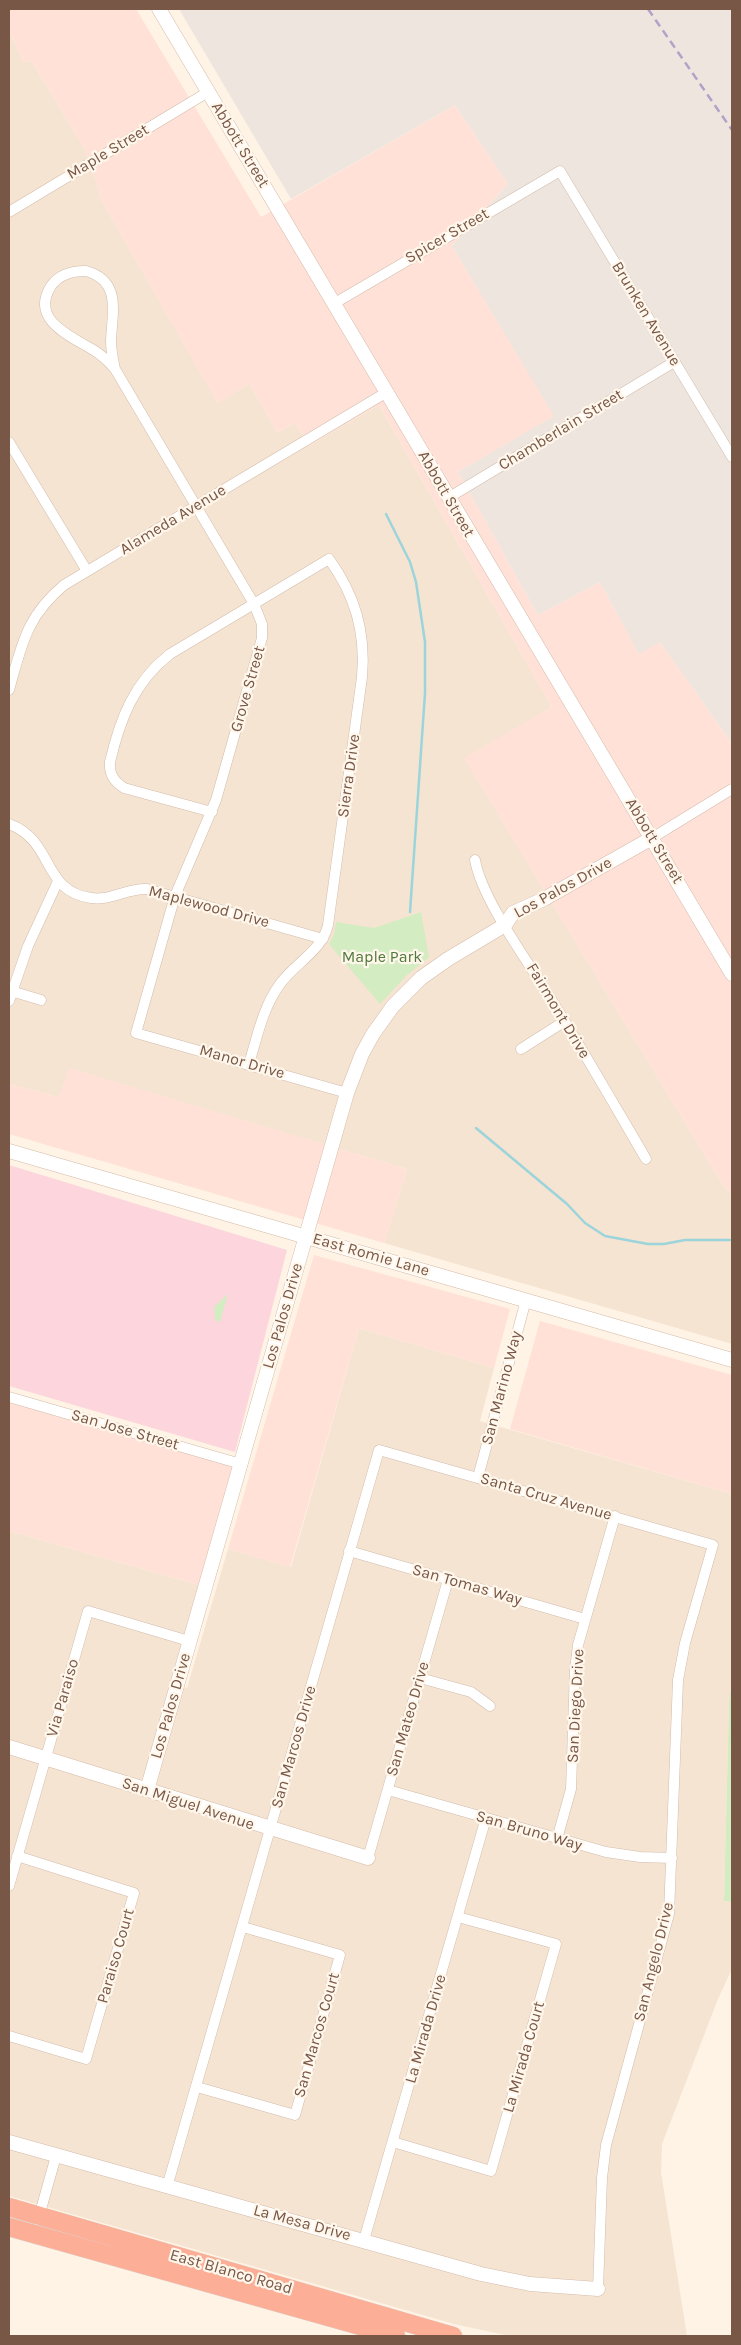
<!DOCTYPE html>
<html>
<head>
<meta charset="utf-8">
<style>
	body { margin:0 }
	#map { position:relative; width:741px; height:2345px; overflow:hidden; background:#fef3e4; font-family:Karla,sans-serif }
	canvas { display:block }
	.frame { position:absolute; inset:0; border:10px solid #785747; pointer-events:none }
</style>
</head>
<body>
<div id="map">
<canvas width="741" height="2345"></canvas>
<div class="frame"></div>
</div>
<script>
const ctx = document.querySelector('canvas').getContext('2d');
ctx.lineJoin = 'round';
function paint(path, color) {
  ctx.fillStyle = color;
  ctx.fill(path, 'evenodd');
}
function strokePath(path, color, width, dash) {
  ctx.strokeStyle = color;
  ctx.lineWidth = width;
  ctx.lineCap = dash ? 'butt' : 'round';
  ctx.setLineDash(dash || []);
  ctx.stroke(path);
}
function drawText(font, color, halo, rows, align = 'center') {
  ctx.font = font + ' Karla,sans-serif';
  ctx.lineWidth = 4.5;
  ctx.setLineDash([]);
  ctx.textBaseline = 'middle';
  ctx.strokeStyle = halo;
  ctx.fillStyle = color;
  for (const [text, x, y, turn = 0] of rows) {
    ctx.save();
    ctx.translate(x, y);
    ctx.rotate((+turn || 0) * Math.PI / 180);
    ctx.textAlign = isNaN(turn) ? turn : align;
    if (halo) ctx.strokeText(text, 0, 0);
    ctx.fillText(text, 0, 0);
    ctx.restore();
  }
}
const residential = new Path2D(`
	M9,30L24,63L31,60L86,151L102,201L218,403L249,383L277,432L295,423L310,445L379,405L552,707L465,759L721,1182L732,1196V1344L384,1243L407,1169L69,1069L59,1097L9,1084Z
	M359,1328L494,1368L480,1421L732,1494V1682L729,1701L724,1901L732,1902V1969L718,1999L662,2144L661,2172L687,2336H510L454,2324L9,2196V1531L206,1587L174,1685L187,1688L228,1549L291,1567Z`);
const commercial = new Path2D(`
	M9,9H136L261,217L455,105L508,184L452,246L555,416L458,472L538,615L600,582L639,653L660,642L732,743V1196L721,1182L464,758L552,707L379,405L310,445L295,423L277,432L249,383L218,404L102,201L86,151L31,60L24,63L9,30Z
	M69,1068L407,1169L384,1243L9,1134V1084L59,1097Z
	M314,1255L510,1309L494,1368L359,1328L290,1567L228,1549Z
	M540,1321L732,1375V1494L510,1429Z
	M9,1397L241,1464L206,1587L9,1531Z`);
const industrial = new Path2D(`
	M179,9H732V743L660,642L639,654L600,582L538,615L458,472L554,416L452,246L508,184L455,105L291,199Z`);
const medical = new Path2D(`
	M9,1165L287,1250L235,1452L9,1386Z`);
const green = new Path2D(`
	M421,912L429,957L407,975L380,1004L329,944L334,934L336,922L374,928Z
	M228,1294L220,1322L215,1320L214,1307Z
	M732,1682V1902L724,1901L729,1701Z`);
const stream = new Path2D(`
	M386,514L410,562L416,582L425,642V693L410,912
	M476,1128L567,1204L585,1223L605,1236L648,1244H664L685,1240H730`);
const street = new Path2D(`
	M9,212L208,92
	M86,271C122,281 112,313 111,341C111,351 113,360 115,369C109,362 103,356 95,351C73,337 29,321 51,286C59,274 72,271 86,271Z
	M335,303L560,171L732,457
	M115,369L254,604L262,624V638L216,800L175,896L136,1033L347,1093
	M9,442L87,571
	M448,498L674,362
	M9,690C22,644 26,617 64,585L387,392
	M212,812L124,788C114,781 109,775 110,762C120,719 134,682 170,654L329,559C355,595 366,632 362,677L328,925C322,951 295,963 280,984C263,1007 257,1037 249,1064
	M9,824C55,841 41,891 91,898C111,901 127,888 147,889L323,939
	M652,838L732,789
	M475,860C482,900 529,963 551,999C584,1052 615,1106 646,1159
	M11,991L41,1000
	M9,1001L28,946L58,881
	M521,1049L565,1021
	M9,1397L241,1464
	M478,1477L526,1300
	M349,1551L585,1619
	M420,1678L471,1692L490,1706
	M388,1790L606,1852L640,1857L672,1858
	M557,1839L571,1789L575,1670L578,1645L615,1516
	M368,1858L448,1580
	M9,1886L88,1611L189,1641
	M9,2036L86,2059L134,1893L17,1856
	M197,2087L295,2115L340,1955L243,1927
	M393,2142L491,2171L556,1944L458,1917
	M167,2187L379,1450L713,1545L685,1643L678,1680L669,1914L606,2145L602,2178L598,2289
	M38,2220L56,2156
	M364,2240L486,1818`);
const secondary = new Path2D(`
	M159,9L732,974
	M9,1151L732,1360
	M9,1747L368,1858
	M147,1790L347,1093L362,1054L373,1034L393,1006L421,978L448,959L505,925L513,913L544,899L652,838
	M9,2142L481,2274L530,2284L598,2289`);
const highway = new Path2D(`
	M9,2207L453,2336
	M9,2227L396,2336`);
const rail = new Path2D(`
	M648,9L732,130`);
const streetNames = [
	["Abbott Street",240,145,59],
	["Maple Street",108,152,-31],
	["Spicer Street",447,236,-30],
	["Brunken Avenue",646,314,59],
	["Chamberlain Street",561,430,-31],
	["Abbott Street",446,494,60],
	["Alameda Avenue",173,520,-31],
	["Grove Street",248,689,-74],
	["Sierra Drive",349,776,-82],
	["Abbott Street",654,841,59],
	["Los Palos Drive",563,888,-29],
	["Maplewood Drive",209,907,15],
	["Fairmont Drive",558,1011,59],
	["Manor Drive",242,1062,16],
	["East Romie Lane",371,1255,16],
	["Los Palos Drive",283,1316,-74],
	["San Marino Way",502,1388,-75],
	["San Jose Street",125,1430,16],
	["Santa Cruz Avenue",546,1497,16],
	["San Tomas Way",467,1585,16],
	["Via Paraiso",63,1698,-74],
	["Los Palos Drive",171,1706,-74],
	["San Diego Drive",576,1706,-87],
	["San Mateo Drive",408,1719,-74],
	["San Marcos Drive",294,1747,-74],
	["San Miguel Avenue",188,1804,18],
	["San Bruno Way",529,1831,16],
	["Paraiso Court",116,1956,-74],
	["San Angelo Drive",654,1962,-76],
	["La Mirada Drive",426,2029,-74],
	["San Marcos Court",317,2035,-74],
	["La Mirada Court",524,2057,-74],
	["La Mesa Drive",302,2223,15],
	["East Blanco Road",231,2272,16]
];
const parkNames = [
	["Maple Park",382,957]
];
paint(residential, '#f6e4d2');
paint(commercial, '#ffe1d7');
paint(industrial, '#ede5de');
paint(medical, '#fcd6dc');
paint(green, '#d4ecc1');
strokePath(stream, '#9cd4db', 2.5);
strokePath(street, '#d2bcab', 11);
strokePath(secondary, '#d5bba9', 15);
strokePath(highway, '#dcd3cf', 19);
strokePath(street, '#fff', 10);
strokePath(secondary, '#fff', 14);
strokePath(highway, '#fcae96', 18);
strokePath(rail, '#b5a1c8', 2.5, [8, 5]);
drawText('16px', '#785747', '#fff7eb', streetNames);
drawText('16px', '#50793c', '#fff7eb', parkNames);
</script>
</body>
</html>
